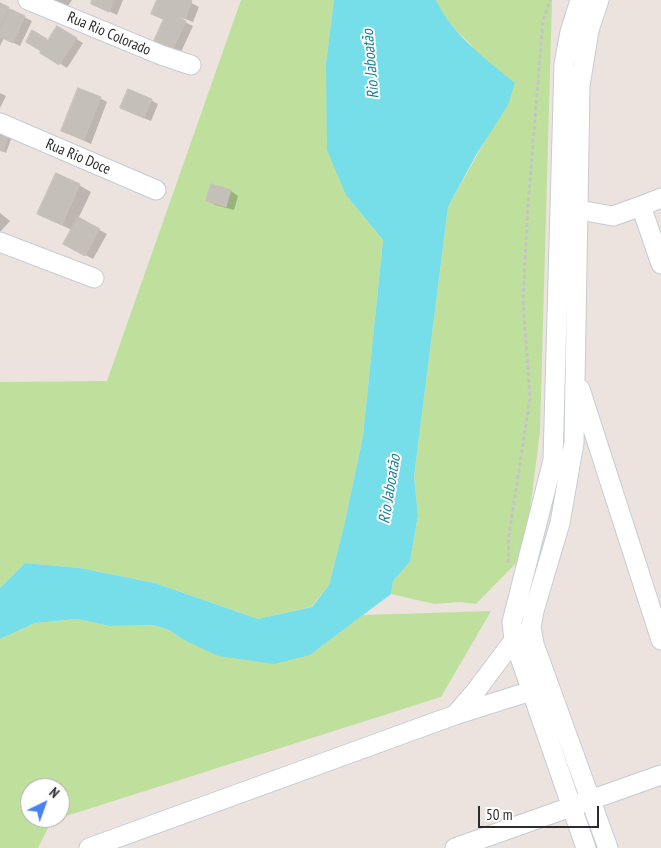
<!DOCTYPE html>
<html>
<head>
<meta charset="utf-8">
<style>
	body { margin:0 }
	#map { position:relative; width:661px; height:848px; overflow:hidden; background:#ece3de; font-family:"PT Sans Narrow",sans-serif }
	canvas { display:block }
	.north { position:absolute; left:20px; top:778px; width:50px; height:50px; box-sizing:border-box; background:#fff; border:1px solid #aaa; border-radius:50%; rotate:42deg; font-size:14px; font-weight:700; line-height:20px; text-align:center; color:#2b2b2b }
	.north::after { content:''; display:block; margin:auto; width:18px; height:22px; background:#4683f1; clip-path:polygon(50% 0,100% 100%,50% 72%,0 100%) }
	.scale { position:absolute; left:478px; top:806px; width:121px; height:22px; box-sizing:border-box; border:2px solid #2b2b2b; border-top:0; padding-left:6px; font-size:15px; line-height:18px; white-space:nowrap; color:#2b2b2b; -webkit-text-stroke:4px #fff; paint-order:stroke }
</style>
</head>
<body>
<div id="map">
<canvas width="661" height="848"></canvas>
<div class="north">N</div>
<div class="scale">50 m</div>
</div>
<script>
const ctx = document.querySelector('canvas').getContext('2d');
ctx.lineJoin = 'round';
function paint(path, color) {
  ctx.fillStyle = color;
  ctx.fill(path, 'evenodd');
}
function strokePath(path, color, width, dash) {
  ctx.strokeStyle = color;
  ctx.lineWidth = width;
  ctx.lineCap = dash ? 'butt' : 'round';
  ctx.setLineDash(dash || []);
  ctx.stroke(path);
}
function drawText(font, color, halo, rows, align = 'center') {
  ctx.font = font + ' "PT Sans Narrow",sans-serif';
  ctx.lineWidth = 4;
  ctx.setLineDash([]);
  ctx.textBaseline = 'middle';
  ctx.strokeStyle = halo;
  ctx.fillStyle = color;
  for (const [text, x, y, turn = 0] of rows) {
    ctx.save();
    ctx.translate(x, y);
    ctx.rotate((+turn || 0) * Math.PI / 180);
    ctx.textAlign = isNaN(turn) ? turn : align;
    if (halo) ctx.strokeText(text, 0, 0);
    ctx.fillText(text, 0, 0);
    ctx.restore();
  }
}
const green = new Path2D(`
	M241,0H334L326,64L346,195L383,240L363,436L344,526L329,585L311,607L258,619L155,583L80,568L25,563L0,588V382L107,381Z
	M436,0H552L540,432L524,555L476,604L461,602L434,604L391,594L393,581L410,562L418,515L414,477L448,207L491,130L471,45L443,17Z
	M491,611L441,697L60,818V788H30V818H59L52,820L38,848H0V639L35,623L77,619L110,626L153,625L169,630L182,639L310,655L363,615Z`);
const water = new Path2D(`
	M334,0H436C452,35 486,59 515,83L508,105L476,155L448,207L414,477L418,515L410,562L393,581L391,594L310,655L274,664L218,656L182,639L169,630L153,625L110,626L77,619L35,623L0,639V588L25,563L80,568L155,583L258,619L312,607L329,585L344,526L363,436L383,240L346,195L327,150L326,64Z`);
const shadow = new Path2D(`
	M50,0H72L66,9Z
	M94,0H123L117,15L100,7Z
	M158,0H186L199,7L193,22L180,17L179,19L193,26L181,52L163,44L165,19L160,17Z
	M0,5L32,21L20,46L4,38L0,46Z
	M33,32L49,41L65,32L83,43L67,68L42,52L43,50L27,42Z
	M0,93L6,96L0,108Z
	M100,98L107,102L91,144L62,131Z
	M151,100L158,104L151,121L129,112Z
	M2,135L11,139L6,153L0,149Z
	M79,185L91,192L78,219L107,234L93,259L65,244L72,230L50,220Z
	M212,186L231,191L238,196L234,210L215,205L208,200Z
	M0,213L10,221L0,232Z`);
const building = new Path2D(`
	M92,0H114L109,12L91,4Z
	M157,0H189L192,1L185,19L166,11L163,19L151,14Z
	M0,3L9,7L0,26Z
	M10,9L25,16L13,43L0,37V30Z
	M167,12L186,21L173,49L154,41Z
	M57,26L77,38L59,65L40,53Z
	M32,30L47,39L41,51L26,42Z
	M78,88L101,97L84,140L61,131Z
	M128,89L152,99L144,118L120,108Z
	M0,133L8,136L3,152L0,150Z
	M56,173L80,184L62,225L37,214Z
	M211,184L231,190L226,207L206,201Z
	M78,217L100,229L85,256L63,244Z`);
const path = new Path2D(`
	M508,563L509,535L530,398L523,300L528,206L543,21L550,0`);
const street = new Path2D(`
	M28,0L161,55L191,65
	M580,0L570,32L564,64L553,460L512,622L514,640L586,848
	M599,0L589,30L580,86L574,443L560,523L534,611L531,627L534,644L608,848
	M0,123L156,190
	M661,198L641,206L661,264
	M579,210L613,216L641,206
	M0,242L94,278
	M580,389L661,640
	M455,715L531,691
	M89,848L455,715L475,692L514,640
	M455,848L661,775`);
const streetNames = [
	["Rua Rio Colorado",109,34,23],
	["Rua Rio Doce",78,157,23]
];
const waterNames = [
	["Rio Jaboatão",371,64,-95],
	["Rio Jaboatão",390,489,-81]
];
paint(green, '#bfe09d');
paint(water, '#76dee9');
paint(shadow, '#0003');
paint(building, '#c5bfb9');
strokePath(building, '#c7bfb7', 1);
strokePath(street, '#c6cbd4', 21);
strokePath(path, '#c4c4c4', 3, [4, 2.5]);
strokePath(street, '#fff', 19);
drawText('15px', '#2b2b2b', '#fff', streetNames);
drawText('italic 16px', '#147f96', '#fff', waterNames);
</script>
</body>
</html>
